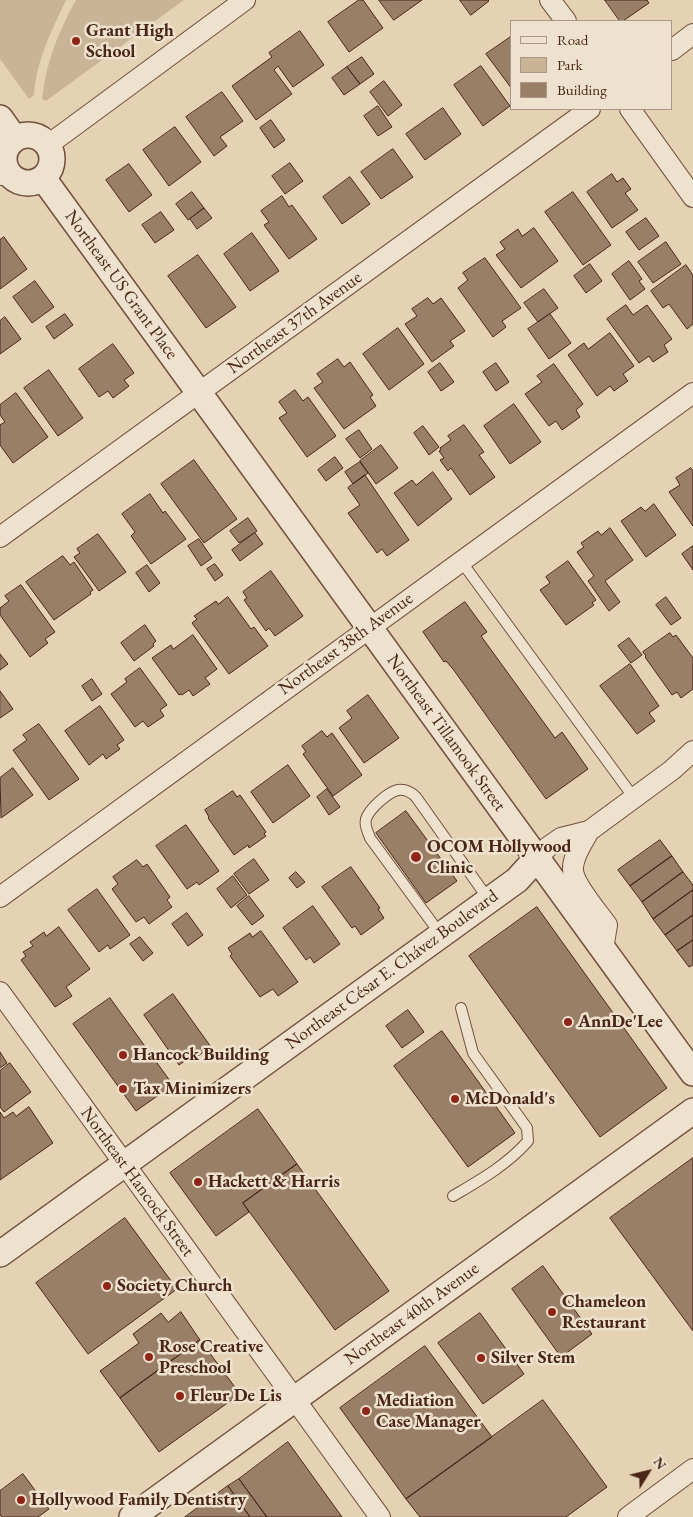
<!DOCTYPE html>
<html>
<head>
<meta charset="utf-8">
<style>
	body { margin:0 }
	#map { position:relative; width:693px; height:1517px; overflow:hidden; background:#e5d1b3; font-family:"EB Garamond",serif }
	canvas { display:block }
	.legend { position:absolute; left:510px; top:20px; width:162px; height:90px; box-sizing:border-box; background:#eee1ce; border:1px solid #ac9685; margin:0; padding:6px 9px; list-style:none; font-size:15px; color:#492617 }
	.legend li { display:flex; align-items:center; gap:10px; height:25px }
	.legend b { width:25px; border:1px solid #ac9685 }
	.north { position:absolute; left:623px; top:1447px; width:50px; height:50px; -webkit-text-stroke:4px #eee1ce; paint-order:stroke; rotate:54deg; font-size:14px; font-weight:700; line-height:20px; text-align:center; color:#492617 }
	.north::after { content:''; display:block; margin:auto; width:18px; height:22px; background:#492617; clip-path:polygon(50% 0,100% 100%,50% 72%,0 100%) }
</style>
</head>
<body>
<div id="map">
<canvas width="693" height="1517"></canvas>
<ul class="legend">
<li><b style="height:6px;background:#eee1ce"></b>Road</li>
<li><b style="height:14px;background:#cab498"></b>Park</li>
<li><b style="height:14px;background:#9a7f68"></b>Building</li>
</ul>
<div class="north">N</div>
</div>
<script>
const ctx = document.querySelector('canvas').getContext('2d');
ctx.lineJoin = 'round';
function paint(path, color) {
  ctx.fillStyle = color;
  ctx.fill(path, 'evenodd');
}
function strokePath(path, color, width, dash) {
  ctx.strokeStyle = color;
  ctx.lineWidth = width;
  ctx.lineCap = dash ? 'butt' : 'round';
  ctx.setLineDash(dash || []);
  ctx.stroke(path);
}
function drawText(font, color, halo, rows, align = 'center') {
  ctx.font = font + ' "EB Garamond",serif';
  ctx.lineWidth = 5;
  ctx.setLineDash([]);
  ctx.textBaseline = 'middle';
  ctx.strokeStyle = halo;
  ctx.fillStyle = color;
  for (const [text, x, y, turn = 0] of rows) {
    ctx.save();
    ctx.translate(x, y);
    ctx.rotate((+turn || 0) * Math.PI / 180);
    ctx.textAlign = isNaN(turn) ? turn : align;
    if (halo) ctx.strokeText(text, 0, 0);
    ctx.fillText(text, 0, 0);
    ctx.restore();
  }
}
const green = new Path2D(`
	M0,0H66C52,30 36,61 34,95L29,99L0,59Z
	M76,0H184L46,101L42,99C46,63 58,32 76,0Z`);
const building = new Path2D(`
	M359,0H363L383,28L349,52L328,22Z
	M379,0H422L394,20Z
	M460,0H488L489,1L471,15Z
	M605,0H647L649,3L623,21H620Z
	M300,31L324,65L293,87L278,66L274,70L292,94L256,120L232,86L272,57L269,53Z
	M512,36V89L486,54Z
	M362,57L374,74L360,84L347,67Z
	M481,66L510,106L483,126L454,85Z
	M347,67L360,84L344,95L332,78Z
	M384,81L402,105L388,116L370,92Z
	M222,92L243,121L220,137L227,146L214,156L186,117Z
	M378,106L392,127L378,136L364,116Z
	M443,108L461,134L425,160L406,134Z
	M271,120L285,140L274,148L260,128Z
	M175,127L201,162L169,186L143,150Z
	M393,149L413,177L381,199L361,172Z
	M290,163L303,181L285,194L272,176Z
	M129,164L152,195L129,212L106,180Z
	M612,174L617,182L623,178L631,189L625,193L638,210L612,228L587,192Z
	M350,177L370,204L342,224L323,197Z
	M192,192L204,208L188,220L176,204Z
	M573,192L611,245L583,265L545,212Z
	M282,196L289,207L292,205L317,239L289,259L264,225L269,222L261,211Z
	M204,208L212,218L197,229L190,219Z
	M161,212L174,230L155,243L142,225Z
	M646,218L659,236L639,250L626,232Z
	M534,228L558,261L521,288L496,255L505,249L500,242L518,229L522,236Z
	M252,233L279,271L250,291L224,254Z
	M4,237L27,269L0,289V240Z
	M666,242L681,264L653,283L638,262Z
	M198,255L236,307L206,328L168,276Z
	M485,258L521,308L502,321L506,327L493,337L458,288L468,280L463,273Z
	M629,261L642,279L639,281L645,289L630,300L612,274Z
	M590,264L602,281L586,293L574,276Z
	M686,265L693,275V324L687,329L669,304L663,308L651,291Z
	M35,281L54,307L32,323L13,297Z
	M544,289L558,308L538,322L524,303Z
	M428,298L433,304L441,298L465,331L450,341L454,346L432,362L405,324L417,316L412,309Z
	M626,305L633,315L647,305L672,339L664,345L668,352L653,362L649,356L639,363L607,319Z
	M65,314L73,325L54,339L46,327Z
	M550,314L571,343L549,359L528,329Z
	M5,317L21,339L0,354V321Z
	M398,328L424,364L389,390L363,354Z
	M610,333L634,366L623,374L628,381L614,391L610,386L597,396L568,355L584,343L588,349Z
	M113,344L134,373L124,380L129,386L113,398L108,391L99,397L79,369Z
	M338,359L344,367L350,362L373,395L370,397L376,406L344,429L314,388L323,382L317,374Z
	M440,363L454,382L441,391L428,372Z
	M496,363L509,382L496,391L483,372Z
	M554,364L583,404L576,410L580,417L562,430L556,421L549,426L525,394L542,382L537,376Z
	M49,370L83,418L58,436L24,388Z
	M295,390L303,401L308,397L336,436L307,457L279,418L287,413L279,402Z
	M16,393L48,437L13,463L0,445V425L5,422L0,415V405Z
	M514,404L541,442L510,464L484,426Z
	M464,425L484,452L479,455L495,477L470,495L451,468L448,471L440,460L444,458L439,451L441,450L440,448L451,440L448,436Z
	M423,426L439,447L429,455L414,433Z
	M359,430L372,449L360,458L346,439Z
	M381,445L398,468L376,484L360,461Z
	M335,457L343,468L326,481L318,470Z
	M194,460L237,519L204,543L161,484Z
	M360,462L368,473L353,484L345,472Z
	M691,468L693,471V526L669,492L680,485L676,478Z
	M433,472L452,499L418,526L394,493L412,480L416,485Z
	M365,475L409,540L387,556L382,549L377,553L348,513L360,505L348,488Z
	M150,494L163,513L165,511L186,539L151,564L131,536L135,532L122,514Z
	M654,504L676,535L646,557L621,521L641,507L645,511Z
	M248,518L257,531L239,543L230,531Z
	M610,528L633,560L605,581L620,602L609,611L588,581L594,576L577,552L584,547L581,543L598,531L601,535Z
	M255,533L263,544L240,561L232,550Z
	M98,534L126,572L99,591L74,557L80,553L77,549Z
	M199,539L212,558L201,566L188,546Z
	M693,546V570L682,554Z
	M63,556L70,565L74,562L93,590L90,592L91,594L54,620L26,582Z
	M568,561L596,600L592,603L594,605L566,625L540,590L550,583L546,577Z
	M215,564L223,575L215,581L207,569Z
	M147,565L160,583L149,592L136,573Z
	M271,571L303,616L275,636L269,628L266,631L244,600L247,598L243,592Z
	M21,585L55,632L45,639L48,643L30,657L0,615V608L9,601L5,596Z
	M228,597L251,629L254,627L268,646L229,674L192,623L197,619L194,616L216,601L218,604Z
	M666,597L681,618L671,625L656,605Z
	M465,602L487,632L481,636L555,738L562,732L588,769L546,799L453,669L446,661L444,662L423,632Z
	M145,625L156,641L153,644L154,646L134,661L121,643Z
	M670,633L673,637L676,635L693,658V689L681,698L677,692L672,695L645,657L646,656L643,652Z
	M193,635L217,669L205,678L210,684L193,696L189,690L182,695L181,694L179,695L152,658L171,645L173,649Z
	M629,638L642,655L631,663L618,646Z
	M0,654L8,664L0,670Z
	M630,664L659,706L649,713L655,721L637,734L600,686Z
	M140,668L167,705L160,710L164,716L148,727L143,721L135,727L111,694L127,682L125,679Z
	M92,679L102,694L92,701L82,686Z
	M0,691L13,709L0,718Z
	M368,695L399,738L364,763L339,728L352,718L347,711Z
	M100,706L124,740L117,745L120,749L106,759L103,754L89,765L65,731Z
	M39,724L79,779L49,800L13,750L27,740L23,735Z
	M322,731L327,737L332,733L362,775L333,796L303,754L306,752L302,746Z
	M288,765L310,796L273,823L251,792Z
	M13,768L33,795L1,818L0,778Z
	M327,789L340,807L329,815L317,797Z
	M233,791L237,797L240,795L266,832L264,834L266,836L249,848L248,845L234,855L208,818L209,817L205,810Z
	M406,811L457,881L426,903L376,833Z
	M186,825L219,871L199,885L197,882L187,889L156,846Z
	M660,840L672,856L630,886L618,870Z
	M672,856L683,872L642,902L630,886Z
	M254,859L269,880L249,894L234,874Z
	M137,860L143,867L147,864L170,897L167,900L172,907L149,924L144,917L136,922L112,889L118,884L113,877Z
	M351,867L380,908L378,909L384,918L361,935L355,926L352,928L322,887Z
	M296,872L305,882L297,888L289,878Z
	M683,872L693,885V890L653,919L642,902Z
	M233,876L247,895L231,908L217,889Z
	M97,889L130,935L110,949L108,945L99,952L68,910Z
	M693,890V915L665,935L653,919Z
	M249,896L264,916L252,925L237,906Z
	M313,906L340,944L314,963L310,957L306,960L283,928Z
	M537,907L667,1088L600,1137L469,956Z
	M187,913L203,935L188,946L172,924Z
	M693,915V940L677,951L665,935Z
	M59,927L90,969L66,987L72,996L55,1007L21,960L26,956L23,952L33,946L30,942L44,932L46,936Z
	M261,931L298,982L278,996L273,989L260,997L230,956L232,954L228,948L250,933L252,937Z
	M140,937L153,953L143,961L130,944Z
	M693,940V965L689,967L677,951Z
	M173,994L211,1047L198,1056L196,1053L179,1065L144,1015Z
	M110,998L173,1085L136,1111L73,1024Z
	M408,1010L424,1032L402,1048L386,1026Z
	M442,1031L515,1133L468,1167L394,1066Z
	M0,1052L7,1063L0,1068Z
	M10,1063L31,1092L4,1112L0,1107V1071Z
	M29,1107L53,1143L0,1180V1112L4,1118L13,1112L16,1116Z
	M258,1109L297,1164L243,1203L249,1212L216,1236L170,1173Z
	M693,1158V1331L610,1218Z
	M297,1164L389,1291L335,1330L243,1203Z
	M125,1218L177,1289L88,1354L36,1283Z
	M543,1266L592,1334L561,1357L512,1289Z
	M181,1312L200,1340L120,1398L100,1371L139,1343L133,1334L161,1313L168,1322Z
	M480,1313L524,1374L483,1404L438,1343Z
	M200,1340L240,1394L159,1452L120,1398Z
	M425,1346L492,1437L406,1499L340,1408Z
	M543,1400L607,1487L566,1517H420L406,1499Z
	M288,1442L342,1517H267L239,1479Z
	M23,1474L49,1509L38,1517H2L0,1515V1491Z
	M239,1479L266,1516L265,1517H250L228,1486Z
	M228,1486L250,1517H185Z`);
const service = new Path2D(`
	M461,561L634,798
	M441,935L370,838C368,832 364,826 366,819C369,809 388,792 398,790C406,789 411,792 416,797L489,900
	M453,1196C480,1180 507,1165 528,1141L527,1128L473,1053L461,1008`);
const minor = new Path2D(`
	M550,0L566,21
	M672,50L693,34
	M630,109L693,197
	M48,145L245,0
	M0,175L7,170
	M0,537L590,109
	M589,831C583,842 574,854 573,867C571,882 598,912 607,925L603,949
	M537,858L548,847L561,838L589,831L672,770L693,751
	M0,897L693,393
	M0,992L380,1517
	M628,1517L693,1469`);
const tertiary = new Path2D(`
	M0,118L15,139
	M4 159a24 24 0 1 1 48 0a24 24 0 1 1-48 0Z
	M43,178L693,1073
	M0,1254L517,880L537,858
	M132,1517L693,1111`);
const markers = [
	[76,41,5,"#8f2418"],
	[416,857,6,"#8f2418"],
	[568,1022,5,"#8f2418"],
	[123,1055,5,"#8f2418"],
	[123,1089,5,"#8f2418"],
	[455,1099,5,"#8f2418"],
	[198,1182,5,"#8f2418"],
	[107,1286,5,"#8f2418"],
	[552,1312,5,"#8f2418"],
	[149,1357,5,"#8f2418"],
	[481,1358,5,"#8f2418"],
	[180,1396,5,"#8f2418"],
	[366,1411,5,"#8f2418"],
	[21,1500,5,"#8f2418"]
];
const poiNames = [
	["Grant High",86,31],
	["School",86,52],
	["OCOM Hollywood",427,847],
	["Clinic",427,868],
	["AnnDe'Lee",578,1022],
	["Hancock Building",133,1055],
	["Tax Minimizers",133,1089],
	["McDonald's",465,1099],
	["Hackett & Harris",208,1182],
	["Society Church",117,1286],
	["Chameleon",562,1302],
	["Restaurant",562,1323],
	["Rose Creative",159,1347],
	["Preschool",159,1368],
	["Silver Stem",491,1358],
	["Fleur De Lis",190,1396],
	["Mediation",376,1401],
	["Case Manager",376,1422],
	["Hollywood Family Dentistry",31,1500]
];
const streetNames = [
	["Northeast US Grant Place",121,285,54],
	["Northeast 37th Avenue",295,323,-36],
	["Northeast 38th Avenue",346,644,-36],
	["Northeast Tillamook Street",446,733,54],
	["Northeast César E. Chávez Boulevard",392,970,-36],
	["Northeast Hancock Street",137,1182,54],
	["Northeast 40th Avenue",412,1314,-36]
];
paint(green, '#cab498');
paint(building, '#9a7f68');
strokePath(building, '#492617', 1);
strokePath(service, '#70513e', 12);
strokePath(minor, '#70513e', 22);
strokePath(tertiary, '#70513e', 28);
strokePath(service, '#eee1ce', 10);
strokePath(minor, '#eee1ce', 20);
strokePath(tertiary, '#eee1ce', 25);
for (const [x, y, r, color] of markers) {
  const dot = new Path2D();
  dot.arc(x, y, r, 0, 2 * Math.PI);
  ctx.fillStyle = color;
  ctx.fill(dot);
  strokePath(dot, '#eee1ce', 2);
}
drawText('bold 18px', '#492617', '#eee1ce', poiNames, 'left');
drawText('18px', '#492617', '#eee1ce', streetNames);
</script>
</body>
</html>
